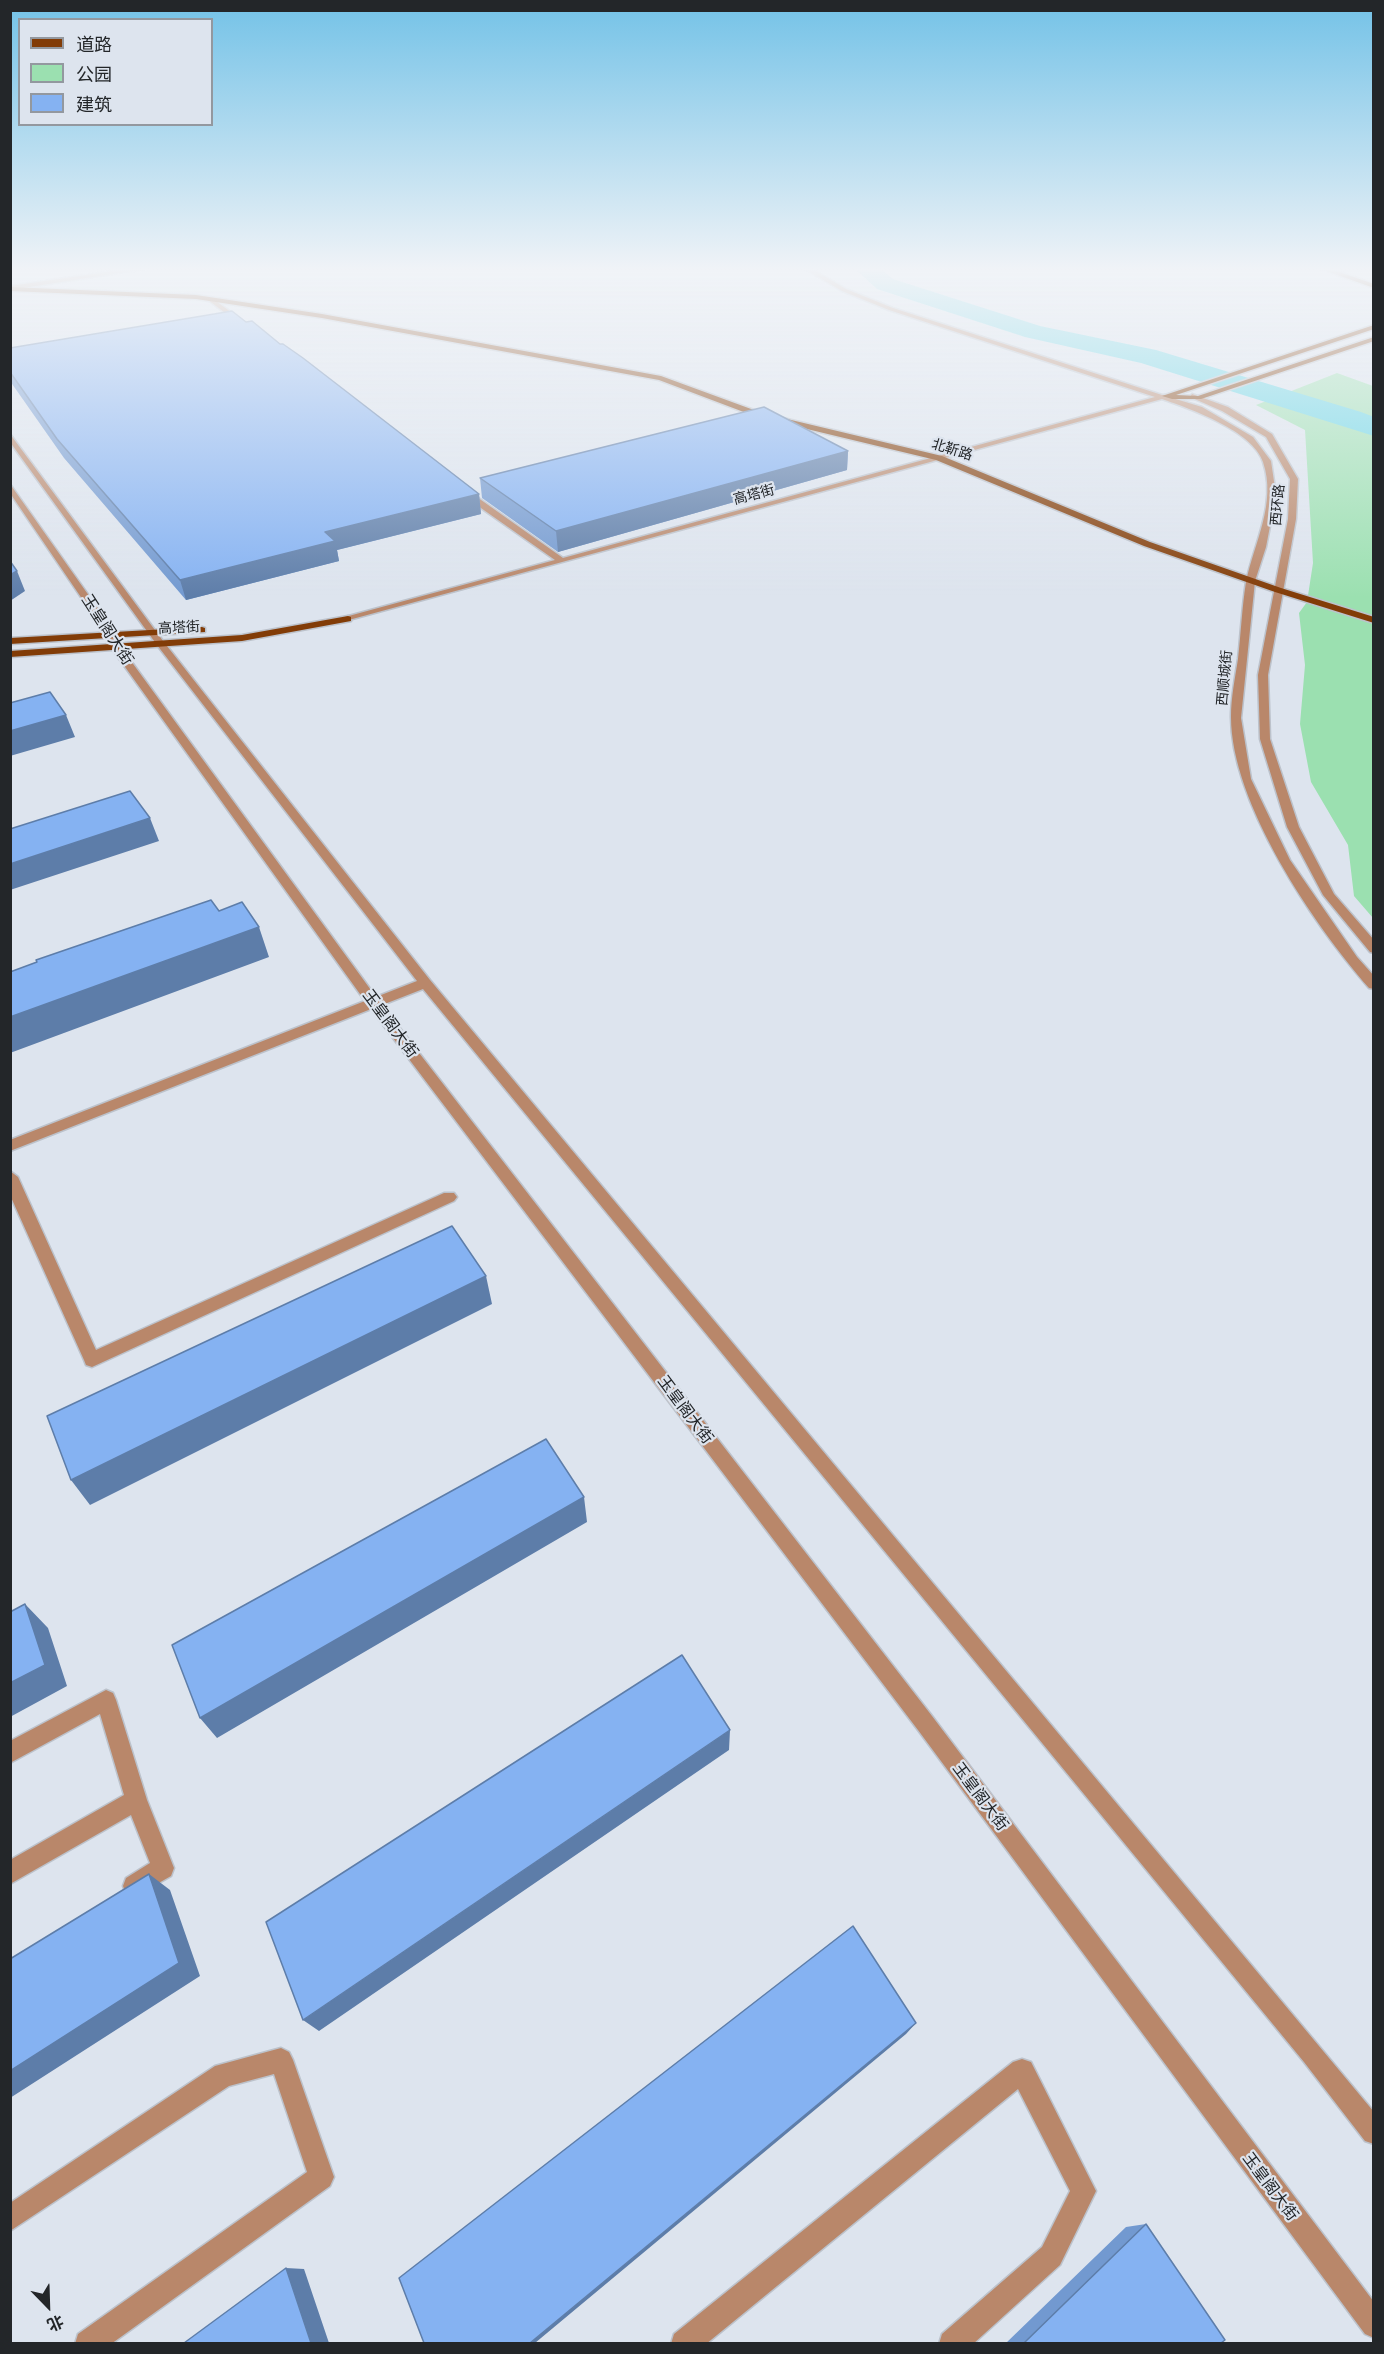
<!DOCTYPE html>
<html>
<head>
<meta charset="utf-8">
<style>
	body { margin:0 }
	#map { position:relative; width:1384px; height:2354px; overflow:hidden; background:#dde4ee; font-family:Figtree,"Noto Sans SC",sans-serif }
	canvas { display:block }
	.frame { position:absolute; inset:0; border:12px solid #232629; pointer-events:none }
	.legend { position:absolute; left:18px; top:18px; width:195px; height:108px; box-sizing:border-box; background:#dde4ee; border:2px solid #93989f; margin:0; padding:8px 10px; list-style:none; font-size:18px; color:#232629 }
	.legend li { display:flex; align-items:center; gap:12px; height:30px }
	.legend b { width:30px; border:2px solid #93989f }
	.north { position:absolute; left:18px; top:2276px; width:60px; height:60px; -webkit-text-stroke:4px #dde4ee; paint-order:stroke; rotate:157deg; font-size:16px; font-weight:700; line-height:24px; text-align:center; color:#232629 }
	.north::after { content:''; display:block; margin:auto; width:21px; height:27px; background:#232629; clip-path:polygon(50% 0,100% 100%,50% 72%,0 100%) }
</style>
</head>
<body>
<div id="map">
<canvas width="1384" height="2354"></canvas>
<div class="frame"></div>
<ul class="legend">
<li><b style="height:8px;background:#823c07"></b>道路</li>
<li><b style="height:16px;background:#9be0b0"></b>公园</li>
<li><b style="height:16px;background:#85b2f2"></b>建筑</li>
</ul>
<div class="north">北</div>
</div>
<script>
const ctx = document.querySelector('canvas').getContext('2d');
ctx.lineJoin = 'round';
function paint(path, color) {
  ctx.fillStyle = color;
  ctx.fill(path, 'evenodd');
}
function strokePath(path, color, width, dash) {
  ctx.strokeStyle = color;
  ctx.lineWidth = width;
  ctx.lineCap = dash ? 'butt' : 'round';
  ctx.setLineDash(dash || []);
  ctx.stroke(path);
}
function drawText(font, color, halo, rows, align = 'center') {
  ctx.font = font + ' Figtree,"Noto Sans SC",sans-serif';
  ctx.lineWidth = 4.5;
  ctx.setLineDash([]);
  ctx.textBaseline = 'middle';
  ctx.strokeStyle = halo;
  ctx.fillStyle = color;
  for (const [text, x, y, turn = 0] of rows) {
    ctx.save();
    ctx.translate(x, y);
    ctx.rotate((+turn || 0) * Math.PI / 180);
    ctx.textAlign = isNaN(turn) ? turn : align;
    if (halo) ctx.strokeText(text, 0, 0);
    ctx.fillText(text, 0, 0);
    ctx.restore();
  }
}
const green = new Path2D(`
	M1337,373L1373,386V918L1354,896L1348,845L1311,782L1300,724L1305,665L1299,613L1307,602L1313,563L1305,430L1256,405Z`);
const river = new Path2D(`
	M854,268H880L893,279L1040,326L1156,350L1361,412L1374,417V436L1141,363L1025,337L877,289Z`);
const minor = new Path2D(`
	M134,268H151L10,290V286Z
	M803,268H811L846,289L893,308L1162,395H1168L1169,397L1202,407L1253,437L1271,461L1276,495L1266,547L1255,581L1241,718L1251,779L1290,860L1357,957L1374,976V989L1369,988C1314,925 1231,803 1231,717C1231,698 1235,678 1238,659C1241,633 1242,607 1246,582C1254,543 1277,503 1263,462C1253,431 1191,409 1162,399L345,621V617L555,560L461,494V490H467L563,558L1155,397L889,310L842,291Z
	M208,298H212L244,322V324H240L208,300Z
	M1192,394L1228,407L1272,434L1298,479L1296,519L1268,675L1270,739L1299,827L1334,894L1374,940V953L1370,952L1323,895L1287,827L1260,739L1258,675L1288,519L1290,479L1266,437L1222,411L1190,397Z
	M10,434L163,641L430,980L1374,2112V2144L1365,2141L1304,2062L423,989L382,1005L932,1716L1374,2302V2338L1365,2334L918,1730L371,1009L10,1151V1140L365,1001L110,646L106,634L10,493V484L116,634L120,646L376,997L417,981L157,645L10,442Z
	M10,1171L18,1177L96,1350L444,1193H454L457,1197L454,1201L92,1367L86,1365L84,1360L10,1195Z
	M106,1690L113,1693L116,1700L147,1800L174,1868L171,1876L134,1897L126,1894L123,1886L126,1878L150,1863L131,1815L10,1884V1860L124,1795L100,1714L10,1763V1741Z
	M281,2048L289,2052L293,2060L334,2177L330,2186L111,2344H75L78,2334L307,2172L274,2074L229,2086L10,2231V2203L215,2066Z
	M1022,2059L1031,2062L1096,2191L1060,2265L973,2344H939L942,2334L1042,2247L1070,2191L1018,2089L706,2344H671L674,2334L1013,2062Z`);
const major = new Path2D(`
	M1318,268H1328L1374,284V288Z
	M10,287L196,295L322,314L661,376L762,413L942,456L1150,542L1281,588L1374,617V623L1275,592L1144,546L936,460L757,417L659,380L322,318L196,299L10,291Z
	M1374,325V329L1176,395L1198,396L1374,337V341L1201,399H1172L1162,396Z
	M348,616L351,617V621L242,641L10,657V651L242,635Z
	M202,627L205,628V632L10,644V638Z`);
const wall = new Path2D(`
	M246,322L280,344L479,494L481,514L337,550L339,561L186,600L64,458L10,381V348Z
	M848,451L847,470L558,552L482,498L480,478Z
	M1146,2224L1221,2343H1006L1126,2227Z`);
const shadedWall = new Path2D(`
	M848,451L847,470L558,552L556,531Z
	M479,494L481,514L337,550L339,561L186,600L180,580L325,532Z
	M17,571L25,591L10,601V575Z
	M66,715L75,737L10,756V731Z
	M150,818L159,841L10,890V864Z
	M259,927L269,957L10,1053V1017Z
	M486,1276L492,1304L90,1505L71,1480Z
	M584,1497L587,1522L217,1738L200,1718Z
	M25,1604L48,1628L67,1686L10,1717V1683Z
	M730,1730L729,1750L319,2031L303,2020Z
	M149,1874L170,1890L200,1976L10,2098V2071Z
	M916,2023L906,2034L535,2343H530Z
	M286,2268L304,2269L329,2343H311Z`);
const building = new Path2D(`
	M232,311L246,322L252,321L280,344H283L303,358L479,494L325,532L335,541L180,580L57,439L10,372V348Z
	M764,407L848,451L556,531L480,478Z
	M10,561L17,571L10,575Z
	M50,692L66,715L10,731V703Z
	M130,791L150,818L10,864V829Z
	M211,900L219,911L242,902L259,927L10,1017V972L37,962L36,960Z
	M452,1226L486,1276L71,1480L47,1416Z
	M546,1439L584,1497L200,1718L172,1645Z
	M25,1604L45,1665L10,1683V1612Z
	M682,1655L730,1730L303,2020L266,1922Z
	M149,1874L179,1963L10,2071V1959Z
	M853,1926L916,2023L530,2343H424L399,2278Z
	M1146,2224L1225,2340L1221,2343H1024Z
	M286,2268L311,2343H184Z`);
const farStreetnames = [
	["北靳路",952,450,17],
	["高塔街",754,495,-15],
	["西环路",1278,505,-85],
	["高塔街",179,628,-3],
	["西顺城街",1225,678,-85]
];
const streetNames = [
	["玉皇阁大街",107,630,57],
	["玉皇阁大街",390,1024,53],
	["玉皇阁大街",685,1410,53],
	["玉皇阁大街",980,1797,53],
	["玉皇阁大街",1270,2187,53]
];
paint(green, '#9be0b0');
paint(river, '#64d6e5');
strokePath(minor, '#bcc2cb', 3);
strokePath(major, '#bcc2cb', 3);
paint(minor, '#b9876a');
paint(major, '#823c07');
paint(wall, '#7299d0');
paint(shadedWall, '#5d7da9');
paint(building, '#85b2f2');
strokePath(building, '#5d7da9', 1.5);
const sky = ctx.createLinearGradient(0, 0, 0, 598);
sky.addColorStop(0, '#73c2e7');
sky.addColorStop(0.45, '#f0f3f7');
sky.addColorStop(1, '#f0f3f700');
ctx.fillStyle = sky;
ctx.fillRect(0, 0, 1384, 598);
drawText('14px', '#232629', '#dde4ee', farStreetnames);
drawText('16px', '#232629', '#dde4ee', streetNames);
</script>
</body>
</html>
